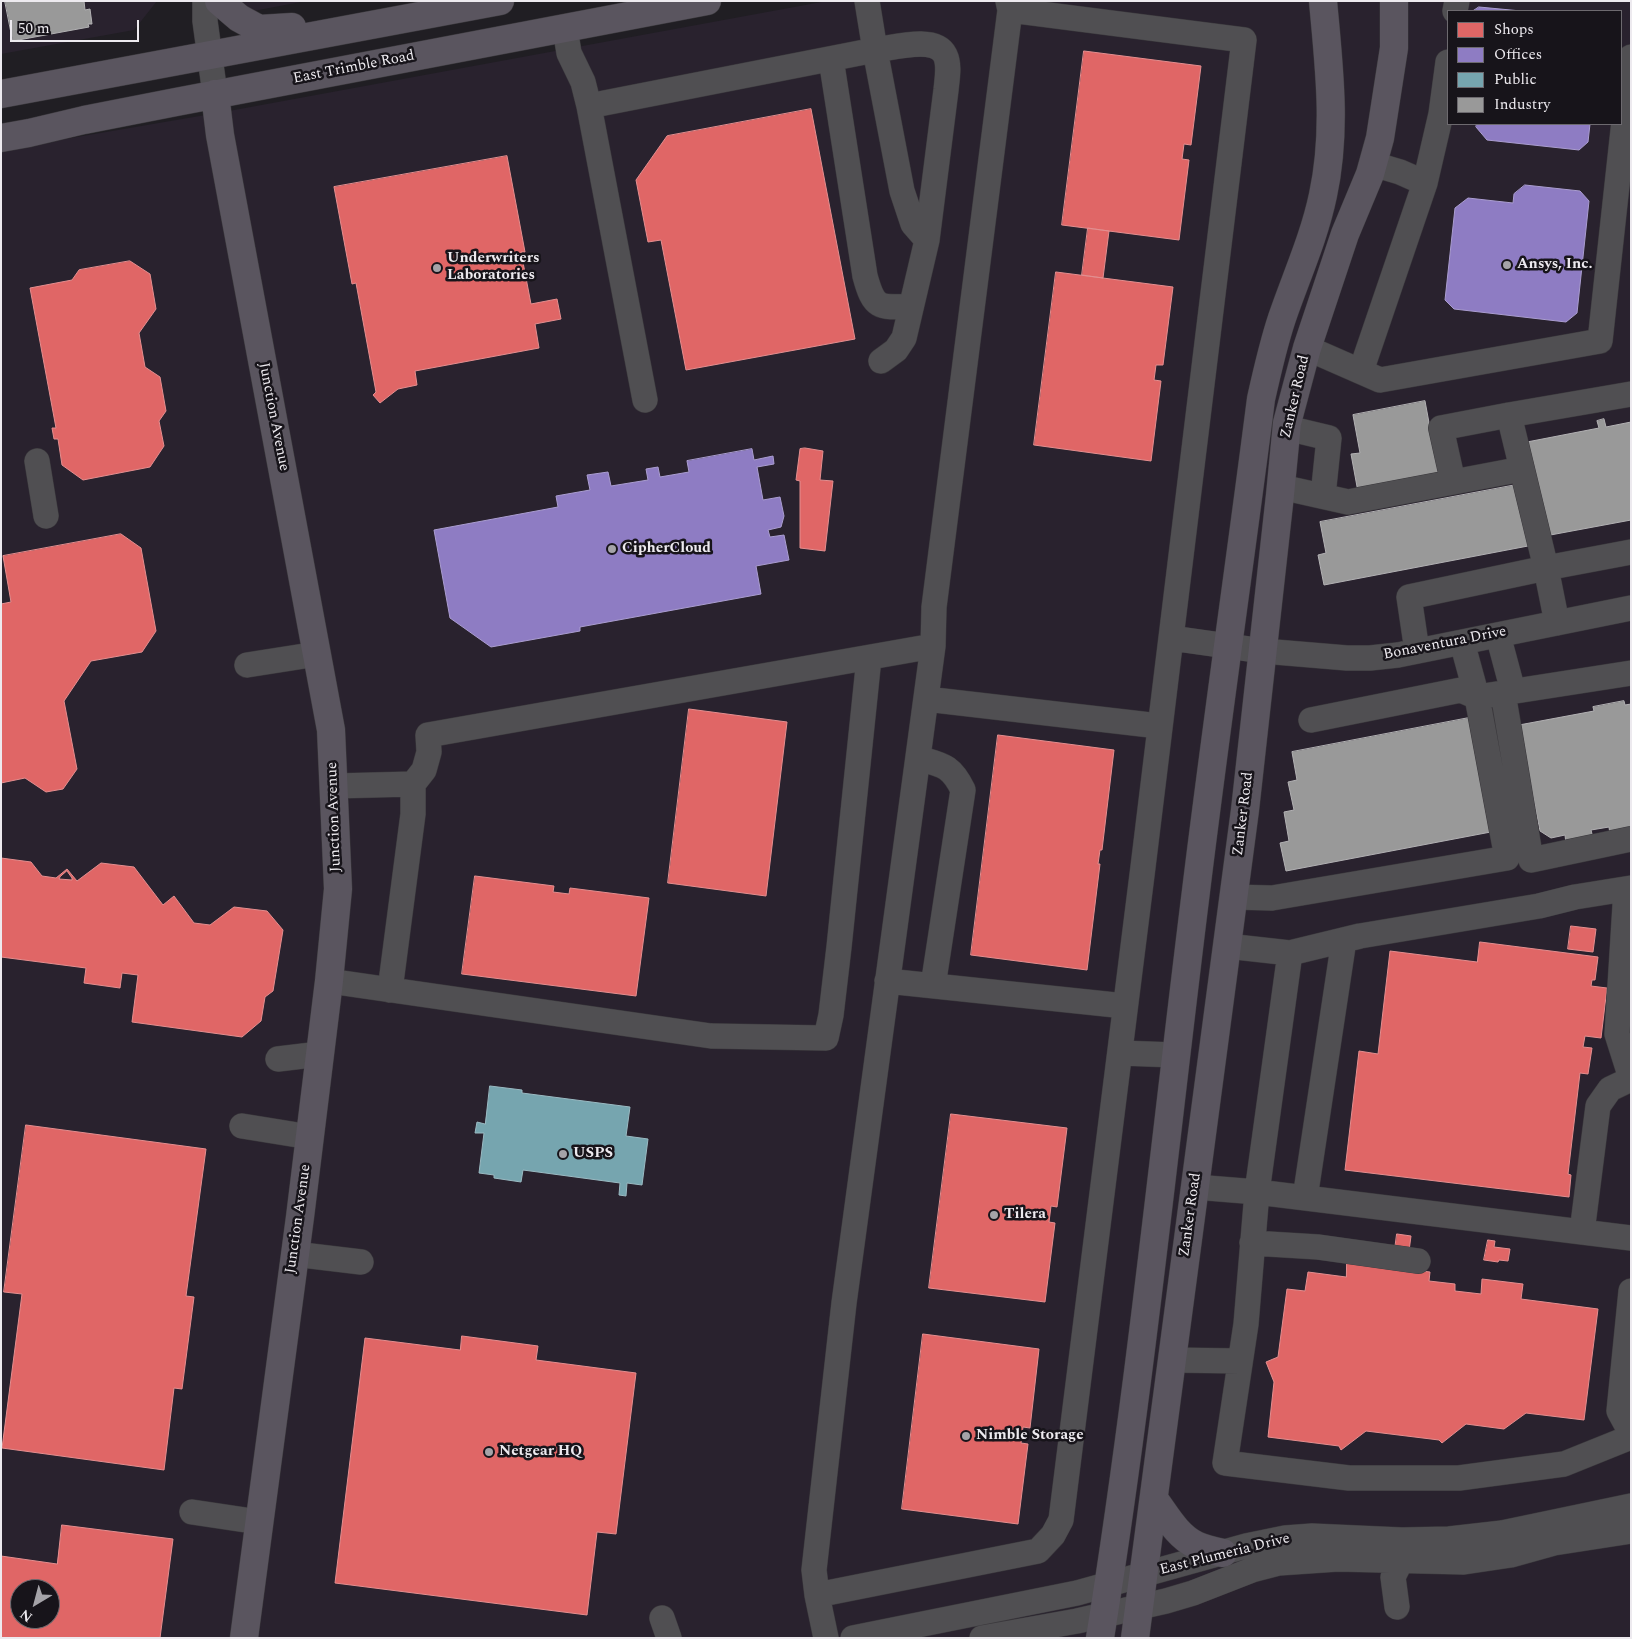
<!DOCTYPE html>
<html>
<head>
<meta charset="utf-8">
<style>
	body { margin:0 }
	#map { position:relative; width:1632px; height:1639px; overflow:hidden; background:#201e23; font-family:Spectral,serif }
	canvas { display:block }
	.frame { position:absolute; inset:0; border:2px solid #edeaef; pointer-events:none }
	.legend { position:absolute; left:1447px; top:10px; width:175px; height:115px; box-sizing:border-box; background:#17141a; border:1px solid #6d6a6f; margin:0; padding:6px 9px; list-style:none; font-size:15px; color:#edeaef }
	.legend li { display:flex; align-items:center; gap:10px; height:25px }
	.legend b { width:25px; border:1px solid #6d6a6f }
	.north { position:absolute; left:10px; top:1579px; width:50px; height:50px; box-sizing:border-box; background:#17141a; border:1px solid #6d6a6f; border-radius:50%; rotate:217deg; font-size:14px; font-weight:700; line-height:20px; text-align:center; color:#edeaef }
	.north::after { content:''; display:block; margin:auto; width:18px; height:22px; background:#a5a3a8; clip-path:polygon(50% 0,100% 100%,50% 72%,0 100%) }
	.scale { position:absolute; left:10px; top:20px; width:129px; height:22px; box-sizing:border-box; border:2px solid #edeaef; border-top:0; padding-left:6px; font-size:15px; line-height:18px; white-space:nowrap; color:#edeaef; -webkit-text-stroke:4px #17141a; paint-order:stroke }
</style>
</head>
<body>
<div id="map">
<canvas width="1632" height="1639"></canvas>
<div class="frame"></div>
<ul class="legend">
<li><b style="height:14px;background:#e06666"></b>Shops</li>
<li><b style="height:14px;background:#8e7cc3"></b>Offices</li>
<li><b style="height:14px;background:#76a5af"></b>Public</li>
<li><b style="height:14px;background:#999"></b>Industry</li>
</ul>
<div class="north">N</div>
<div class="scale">50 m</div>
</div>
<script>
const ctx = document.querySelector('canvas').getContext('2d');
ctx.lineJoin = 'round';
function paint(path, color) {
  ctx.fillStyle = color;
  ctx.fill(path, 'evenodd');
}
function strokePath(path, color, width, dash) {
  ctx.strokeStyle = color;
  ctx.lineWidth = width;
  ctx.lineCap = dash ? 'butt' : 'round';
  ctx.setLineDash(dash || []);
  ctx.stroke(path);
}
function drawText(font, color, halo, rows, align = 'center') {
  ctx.font = font + ' Spectral,serif';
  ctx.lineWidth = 5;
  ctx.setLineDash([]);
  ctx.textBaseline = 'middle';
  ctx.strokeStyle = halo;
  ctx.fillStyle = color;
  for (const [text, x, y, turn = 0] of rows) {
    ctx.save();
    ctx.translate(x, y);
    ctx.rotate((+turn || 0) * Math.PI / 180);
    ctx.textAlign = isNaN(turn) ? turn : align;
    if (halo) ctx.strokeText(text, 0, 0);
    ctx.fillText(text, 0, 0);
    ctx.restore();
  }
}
const built = new Path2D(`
	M1,1H157L134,30L1,54Z
	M227,1H306L227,16Z
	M827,1H1631V1638H1V150L229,111ZM1448,11H1621V124H1448ZM20,1589H50V1619H20Z`);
const shops = new Path2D(`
	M1084,51L1201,66L1191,145L1184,144L1182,159L1189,160L1179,240L1062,225Z
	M811,109L855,339L686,370L661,240L648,242L636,180L667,136Z
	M507,156L525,252H521L531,304L557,299L561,319L535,324L539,348L415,371L417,385L398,389L380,403L373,395L376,392L356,283L352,284L334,187Z
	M1088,228L1109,231L1103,278L1082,275Z
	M130,261L150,274L156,309L139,333L145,367L160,377L166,411L159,421L164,446L150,467L83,480L62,465L58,439H54L52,428H56L30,288L72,280L79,270Z
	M1056,272L1173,287L1163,365H1156L1154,380L1161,381L1151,461L1034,445Z
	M805,448L823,451L820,480L833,481L825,551L800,548V481L796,480L800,449Z
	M121,534L141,548L156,631L142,652L91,661L64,701L77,769L63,789L46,792L25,778L1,783V604L11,602L3,556Z
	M689,709L787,722L766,896L668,883Z
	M998,735L1114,750L1102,850H1100L1098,864H1100L1087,970L971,955Z
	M1,858L31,862L42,876L56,878L67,869L77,881L101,863L134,867L163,905L174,896L194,923L210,925L234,907L267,911L283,930L273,991L265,997L261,1021L242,1037L132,1022L138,975L122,973L120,988L84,983L86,968L1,957ZM67,871L72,878V880L59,879L60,877Z
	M475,876L554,886L553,892L569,894L570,888L649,898L636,996L462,974Z
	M1571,926L1596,929L1593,952L1568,949Z
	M1480,942L1598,957L1595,980H1592L1591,986L1607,988L1601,1038L1585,1036L1583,1047L1592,1048L1588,1074L1580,1073L1568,1174L1571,1175L1569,1197L1345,1170L1359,1051L1378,1054L1390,951L1477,962Z
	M951,1114L1067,1128L1057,1207L1051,1206L1049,1222L1055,1223L1045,1302L929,1288Z
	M26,1125L206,1149L186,1296L194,1297L182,1389L174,1388L164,1470L2,1448L22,1294L4,1292Z
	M1397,1234L1411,1236L1409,1251L1395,1249Z
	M1488,1240L1495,1241L1494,1247L1510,1249L1508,1261L1499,1260L1498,1262L1484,1260Z
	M1347,1262L1430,1272L1429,1281L1455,1284V1291L1481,1294L1482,1279L1523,1284L1521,1299L1598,1309L1584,1420L1526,1413L1504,1429L1466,1424L1442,1443L1439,1440L1366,1431L1341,1450L1339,1446L1268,1437L1274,1382L1266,1362L1278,1357L1287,1289L1305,1291L1308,1272L1346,1277Z
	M923,1334L1039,1349L1030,1428L1023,1427L1021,1443L1028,1444L1018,1524L902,1509Z
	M462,1336L538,1346L536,1360L636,1373L616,1534L597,1532L587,1615L335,1583L365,1338L460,1350Z
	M62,1525L173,1539L160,1638H1V1556L57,1564ZM20,1589H50V1619H20Z`);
const offices = new Path2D(`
	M1479,7L1521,11H1473Z
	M1477,124H1590L1588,142L1579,150L1487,140L1476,127Z
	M1525,185L1580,191L1589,201L1577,313L1566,322L1454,309L1445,300L1455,208L1468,198L1513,203L1514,194Z
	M752,449L754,460L773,456L774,464L757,467L763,500L780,497L784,516L781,527L768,530L770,537L784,535L789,560L756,566L761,594L580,627V631L491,647L450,618L434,530L558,507L556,496L590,490L587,475L608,472L611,486L648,480L646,469L658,467L660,477L689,472L687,461Z`);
const public = new Path2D(`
	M490,1086L522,1090V1093L630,1107L626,1136L648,1139L642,1185L627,1183L626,1196L619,1195L620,1183L523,1170L521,1182L494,1178V1175L479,1173L484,1133H475L477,1122L485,1124Z`);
const industry = new Path2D(`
	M5,1H84L85,10L90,9L92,24H88L89,27L13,41Z
	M1425,401L1439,477L1358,492L1351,454L1360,453L1353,415Z
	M1604,419L1606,427L1631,422V520L1545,536L1527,442L1599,428L1597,421Z
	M1516,485L1528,546L1324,585L1318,555L1326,553L1320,522Z
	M1624,701L1625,705L1631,704V831L1610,835L1609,827L1591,830L1593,838L1566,844L1565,835L1551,838L1540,831L1519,725L1594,711L1593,707Z
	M1474,717L1496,831L1286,871L1280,843L1289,841L1284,812L1294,810L1288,782L1297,780L1292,752Z`);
const minor = new Path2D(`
	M205,1V21L215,94
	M1455,11L1457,1
	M565,28L569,53L583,82L589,106L645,400
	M831,59L865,276C874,309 879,308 911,306
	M589,106L875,50L867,1
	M1373,164L1400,172L1425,183
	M1307,348L1380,380L1600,341L1631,57
	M881,361L896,350L904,338L927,240L946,90C947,79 950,65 945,55C935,35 893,48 875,50L902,191L913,224L927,240
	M1361,371L1425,183L1441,114L1448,62
	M1287,428L1329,438L1323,496
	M37,461L46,516
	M1453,482L1441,428L1509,415
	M1281,487L1348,502L1522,469
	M1557,623L1546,568L1631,552
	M1498,635L1513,691
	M1171,638L1263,651L1347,658H1370L1398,655L1631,608
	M1417,651L1409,597L1546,568L1509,415L1631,394
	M247,665L317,654
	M1503,693L1531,860L1631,839
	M926,699L1159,726
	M1311,720L1461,690L1477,697L1631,673
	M918,758C942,765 951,765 963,790L933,986
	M334,786L413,784
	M1626,889L1617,1034L1631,1078
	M1233,897L1272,898L1507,858L1477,697L1462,642
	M1227,946L1290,953L1360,936L1539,906L1575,897L1631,888
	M1290,953L1257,1192L1246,1324L1225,1463L1349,1478H1459L1564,1464L1631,1437
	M329,981L711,1036L826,1038L831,1015L839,947L869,658
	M887,981L1125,1006
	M390,990L413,814V784L424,770L429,752L428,735L933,646
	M1120,1053L1176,1055
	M278,1059L320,1054
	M242,1126L310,1137
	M1195,1187L1257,1192L1631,1238
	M1305,1198L1344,940
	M1582,1232L1598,1106L1610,1089L1631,1079
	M1252,1243L1318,1247L1418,1261
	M294,1254L361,1262
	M1631,1291L1619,1411L1631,1433
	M1172,1360L1240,1361
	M192,1512L259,1522
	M817,1595L1038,1551L1053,1535L1061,1520L1143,867L1244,40L1010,10
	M1397,1607L1393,1577L1401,1561V1547
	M662,1618L669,1638
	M826,1638L817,1595L814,1570L844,1303L933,646L934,607L1010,10L1008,1
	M853,1638L1077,1593L1246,1546L1285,1538L1312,1536L1402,1540L1449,1539L1502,1533L1631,1506
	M982,1638L1077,1621L1166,1601L1193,1593L1252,1570L1279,1563L1338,1559L1464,1562L1511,1555L1554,1543L1631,1531`);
const major = new Path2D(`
	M219,1L239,18L259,29L292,27
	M1,94L500,1
	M215,94L220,135L331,730L338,889L329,981L300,1217L244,1638
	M1,138L29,133L84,120L176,102L707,1
	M1154,1499C1166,1515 1177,1536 1196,1545C1205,1549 1214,1551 1223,1553
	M1100,1638C1140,1390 1165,1140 1196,891C1216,727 1240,563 1261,399C1267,372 1273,345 1282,318C1296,277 1314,238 1323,195C1337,130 1329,67 1323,1
	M1135,1638L1245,810L1280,495L1287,423L1307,348L1345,234L1370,174L1380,138L1394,48V1`);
const markers = [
	[1507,265,5,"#a5a3a8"],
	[437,268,5,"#a5a3a8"],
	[612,549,5,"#a5a3a8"],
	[563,1154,5,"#a5a3a8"],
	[994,1215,5,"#a5a3a8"],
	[966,1436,5,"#a5a3a8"],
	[489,1452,5,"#a5a3a8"]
];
const streetNames = [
	["East Trimble Road",354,68,-11],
	["Zanker Road",1296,397,-77],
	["Junction Avenue",273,417,79],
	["Bonaventura Drive",1445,644,-11],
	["Zanker Road",1244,814,-83],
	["Junction Avenue",335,817,-92],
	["Zanker Road",1191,1215,-82],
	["Junction Avenue",299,1219,-82],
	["East Plumeria Drive",1225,1555,-14]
];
const poiNames = [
	["Underwriters",447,259],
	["Laboratories",447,276],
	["Ansys, Inc.",1517,265],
	["CipherCloud",622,549],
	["USPS",573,1154],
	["Tilera",1004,1215],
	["Nimble Storage",976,1436],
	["Netgear HQ",499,1452]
];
paint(built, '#29222e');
paint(shops, '#e06666');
strokePath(shops, '#e48e8f', 1);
paint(offices, '#8e7cc3');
strokePath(offices, '#aa9dd0', 1);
paint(public, '#76a5af');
strokePath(public, '#9abac2', 1);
paint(industry, '#999');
strokePath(industry, '#b2b1b3', 1);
strokePath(minor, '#3b393d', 26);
strokePath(major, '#3b393d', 29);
strokePath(minor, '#504f52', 25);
strokePath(major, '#5a555f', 28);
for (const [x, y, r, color] of markers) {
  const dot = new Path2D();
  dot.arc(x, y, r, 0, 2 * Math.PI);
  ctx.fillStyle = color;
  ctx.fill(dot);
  strokePath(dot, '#17141a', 2);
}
drawText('15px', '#edeaef', '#17141a', streetNames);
drawText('bold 15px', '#edeaef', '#17141a', poiNames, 'left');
</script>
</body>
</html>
